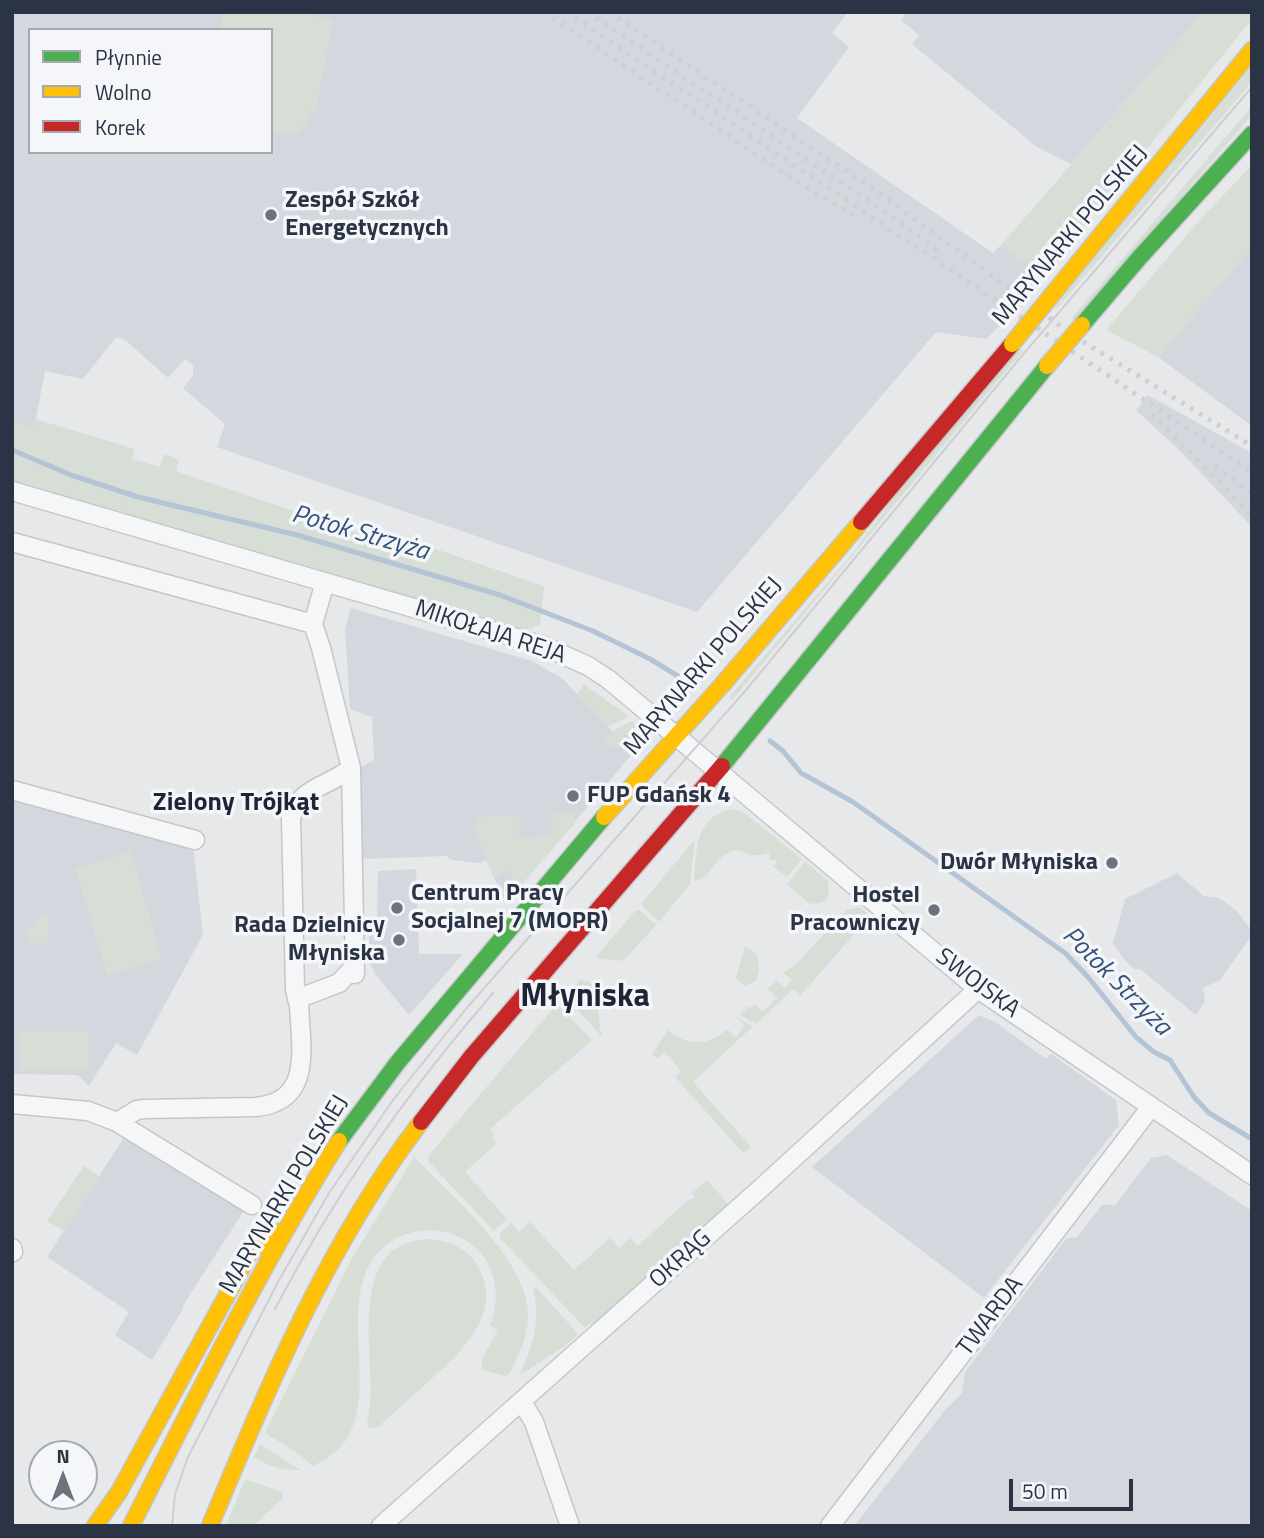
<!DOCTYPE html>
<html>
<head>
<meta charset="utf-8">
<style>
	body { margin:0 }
	#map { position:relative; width:1264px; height:1538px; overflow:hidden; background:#e6e8ea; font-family:"Titillium Web",sans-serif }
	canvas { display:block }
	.frame { position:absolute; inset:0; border:14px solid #2b3445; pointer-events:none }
	.legend { position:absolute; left:28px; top:28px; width:245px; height:126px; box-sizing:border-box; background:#f4f6f9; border:2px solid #a4a8b1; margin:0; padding:9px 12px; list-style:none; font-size:21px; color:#2b3445 }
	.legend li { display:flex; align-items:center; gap:14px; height:35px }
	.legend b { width:35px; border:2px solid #a4a8b1 }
	.north { position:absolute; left:28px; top:1440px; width:70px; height:70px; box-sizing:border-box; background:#f4f6f9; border:2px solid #a4a8b1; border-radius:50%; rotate:0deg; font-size:19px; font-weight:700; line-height:28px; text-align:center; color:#2b3445 }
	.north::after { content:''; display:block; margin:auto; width:24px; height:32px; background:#6c737f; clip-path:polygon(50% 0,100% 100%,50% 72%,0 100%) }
	.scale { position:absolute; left:1009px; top:1479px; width:124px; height:32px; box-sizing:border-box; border:4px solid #2b3445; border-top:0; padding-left:9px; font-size:21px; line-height:24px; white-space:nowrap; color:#2b3445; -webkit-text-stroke:5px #f4f6f9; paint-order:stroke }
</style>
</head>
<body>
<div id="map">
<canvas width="1264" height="1538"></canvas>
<div class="frame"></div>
<ul class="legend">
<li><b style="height:9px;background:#4caf50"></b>Płynnie</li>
<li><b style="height:9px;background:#ffc107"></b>Wolno</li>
<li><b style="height:9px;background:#c62828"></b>Korek</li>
</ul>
<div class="north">N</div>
<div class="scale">50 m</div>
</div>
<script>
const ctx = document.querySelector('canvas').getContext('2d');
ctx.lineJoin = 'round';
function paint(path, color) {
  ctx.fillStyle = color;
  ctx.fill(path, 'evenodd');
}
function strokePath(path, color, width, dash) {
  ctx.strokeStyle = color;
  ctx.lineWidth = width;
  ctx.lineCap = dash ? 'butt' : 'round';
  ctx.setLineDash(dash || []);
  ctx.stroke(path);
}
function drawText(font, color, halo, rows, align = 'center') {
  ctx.font = font + ' "Titillium Web",sans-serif';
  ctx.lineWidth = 7;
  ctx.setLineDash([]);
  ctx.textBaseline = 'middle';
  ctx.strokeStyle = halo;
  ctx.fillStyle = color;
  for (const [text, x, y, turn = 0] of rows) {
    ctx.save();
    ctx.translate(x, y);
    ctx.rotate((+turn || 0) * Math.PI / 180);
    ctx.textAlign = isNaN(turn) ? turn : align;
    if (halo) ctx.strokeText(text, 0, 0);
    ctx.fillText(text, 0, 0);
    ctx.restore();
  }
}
const built = new Path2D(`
	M12,12H848L832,33L849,47L797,118L993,253L1000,246L1045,275L987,339L936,332L697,612L217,447L225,424L183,388L193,376V365L185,359L168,378L125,340L116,337L83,379L45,371L34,428L12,421ZM30,30H271V152H30Z
	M907,12H1204L1071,164L1037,147L912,44L919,35L901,20Z
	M1252,247V426L1158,357Z
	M1148,395L1252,453V527L1179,450L1136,410Z
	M351,608L532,661L563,679L633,753L511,897L504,898L502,895L486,860L479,863L452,860L446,856L360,859L357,769L374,760L372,717L350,709L345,629Z
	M12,795L193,847L203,935L137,1055L116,1043L89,1086L78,1075L12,1074Z
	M416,869L419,954H463L409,1015L376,975L369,962V923L377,922L378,871Z
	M1177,873L1204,896L1219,898L1236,910L1252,931V935L1220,980L1203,988L1205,1001L1196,1015L1140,969H1134L1123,958L1113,943L1125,899Z
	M979,1015L995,1022L1046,1059L1051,1054L1116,1100L1119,1125L984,1298L812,1167Z
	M125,1136L245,1209L187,1299L183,1306L184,1307L152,1360L115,1335L129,1312L47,1257Z
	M1167,1155L1252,1211V1526H854L946,1409L962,1393L965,1372L1066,1239L1077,1237L1102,1205H1115L1151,1158Z`);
const green = new Path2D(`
	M223,12H295L333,20L316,110H310L307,123L295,135L271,131V30H219Z
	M1204,12H1252V19L1045,275L1000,246Z
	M1252,66V82L1057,308L1055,307Z
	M1252,106V115L1075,320L1072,318Z
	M1252,165V247L1158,357L1106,330L1198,222Z
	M1019,348L1023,351C925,466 830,584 732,700L729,697L848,559L922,461Z
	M35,419L135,449L132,459L160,467L164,454L179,460L176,471L376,539L380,530L544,586L540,625L523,631L12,483V421L34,428Z
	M583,684L629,716L628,717L608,727L577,695Z
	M632,721L638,726L634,746L632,748L607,745L603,739L611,732Z
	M731,809L743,812L802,859L787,877L772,865H776V860L770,859L769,853C765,854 756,856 751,855C744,853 739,848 729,852C714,859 712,877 694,881C697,850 694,818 731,809Z
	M553,813H572L575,818V823L511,897L504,898L498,886L501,884L505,892L513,882L509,871L497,876L498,879L495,880L475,832L477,821L484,816L519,815V837L553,836Z
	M695,839L690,884L659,922L642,906V903Z
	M131,852L162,959L107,975L75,868Z
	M805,861L828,881L829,894L825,901L816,904L813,902L811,905L787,884Z
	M855,908H861L870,916L800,996L793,989L756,1024L740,1015L749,1006L751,1008L755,1004L763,1012L777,998L768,989L776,980L785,988L792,980L783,973L794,966L847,910Z
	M636,910H639L656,925L626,958L618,961L595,958Z
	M42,913L49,915L48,940L43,944L30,943L26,934Z
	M745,946L757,955L759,969L756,981L744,986L736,978Z
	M580,980L589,981C601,996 596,1019 603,1038L566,997Z
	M557,1004L592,1040L490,1129L494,1134L492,1137L497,1143L465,1172L507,1219L494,1231L428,1161L429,1155Z
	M738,1017L752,1027L693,1082L751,1147L744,1154L675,1077L681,1071L665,1052L657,1059L652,1054L668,1030C687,1047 709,1046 727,1029L736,1037L745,1026Z
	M19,1031L88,1032V1070H19Z
	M414,1157C450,1194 526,1259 528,1312C529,1334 519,1355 509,1374L505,1376L482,1370V1359L498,1330L490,1326C505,1289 491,1247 452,1234C435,1228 415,1229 399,1237C309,1283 412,1428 312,1466L299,1454L265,1433L351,1260Z
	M84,1166L99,1176L64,1231L47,1221Z
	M707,1180L729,1205L594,1326L590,1323L585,1328L500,1238V1233L511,1223L519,1232L530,1222L574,1270L610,1238L619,1248L630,1238L638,1246L687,1201L695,1197L692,1193Z
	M431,1239C451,1241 470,1250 479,1268C504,1316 458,1355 426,1384C410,1398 394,1413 378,1427L369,1428L367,1424C368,1413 371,1402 371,1391C371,1340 351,1239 431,1239Z
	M536,1287L578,1334L566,1345L519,1376C533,1346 541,1322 533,1289Z
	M260,1444L300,1470C283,1470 269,1467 254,1457Z
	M245,1479L282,1492L283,1498L253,1526H226Z`);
const stream = new Path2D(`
	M12,450L71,475L138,497L297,535L500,595L593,631L650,659L686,681
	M770,741L783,751L801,773L853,802L1065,953L1088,977L1136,1037L1154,1052L1170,1060L1194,1097L1209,1113L1252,1139`);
const street = new Path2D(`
	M12,491L544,646L588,666L608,679L978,989L1252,1175
	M12,542L313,624L321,648L351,768L355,974
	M313,624L325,582
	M351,768C329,787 300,786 291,818L295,989L297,999L339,983L355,966
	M12,790L195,840
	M12,1104L88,1111L117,1122L252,1205
	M117,1122L137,1110L145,1109L255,1107C313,1102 301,1049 299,1005L297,999
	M12,1248L13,1252
	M522,1402L534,1422L570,1526
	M381,1526L760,1189L978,989
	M830,1526L1151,1107`);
const fast = new Path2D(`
	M1082,325L1140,257L1252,134
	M722,766L1047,366
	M339,1141L398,1062L604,817`);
const slow = new Path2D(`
	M1047,301L1252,50
	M604,817L722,685L861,522
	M95,1526L119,1492L250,1253L279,1232
	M131,1526C197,1396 261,1265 339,1141
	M210,1526C268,1387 328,1243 421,1122`);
const jam = new Path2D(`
	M861,522L1012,344
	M421,1122L471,1057L722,766`);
const tram = new Path2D(`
	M275,1309C334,1195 409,1090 493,993
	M172,1526L175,1494L188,1457L278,1282L329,1193L393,1100L465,1010L746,690L1025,352L1252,87`);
const rail = new Path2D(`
	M544,12L796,181L853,215
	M566,12L1252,472
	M587,12L888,214L940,252
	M609,12L879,193L1074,336L1252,446
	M1152,414L1252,515
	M1215,466L1252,493`);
const slowBridge = new Path2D(`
	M1012,344L1047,301
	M1047,366L1082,325`);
const markers = [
	[271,215,7,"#6c737f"],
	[573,796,7,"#6c737f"],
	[1112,863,7,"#6c737f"],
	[397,908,7,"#6c737f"],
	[934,910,7,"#6c737f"],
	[399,940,7,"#6c737f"]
];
const poiNames = [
	["Zespół Szkół",285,201],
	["Energetycznych",285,229],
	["FUP Gdańsk 4",587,796],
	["Dwór Młyniska",1098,863,"right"],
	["Centrum Pracy",411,894],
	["Socjalnej 7 (MOPR)",411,922],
	["Hostel",920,896,"right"],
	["Pracowniczy",920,924,"right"],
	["Rada Dzielnicy",385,926,"right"],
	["Młyniska",385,954,"right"]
];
const streetNames = [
	["MARYNARKI POLSKIEJ",1071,236,-50],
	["MIKOŁAJA REJA",490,633,18],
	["MARYNARKI POLSKIEJ",704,667,-49],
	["SWOJSKA",977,984,37],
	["MARYNARKI POLSKIEJ",285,1195,-59],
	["OKRĄG",681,1260,-42],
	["TWARDA",991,1317,-53]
];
const waterNames = [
	["Potok Strzyża",360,534,16],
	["Potok Strzyża",1116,982,45]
];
const neighbourhoodNames = [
	["Zielony Trójkąt",236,804]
];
const districtNames = [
	["Młyniska",585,998]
];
paint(built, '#d4d7dd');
paint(green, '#d6ded6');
strokePath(stream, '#b4c4d5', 5);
strokePath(street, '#c4c6c8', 21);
strokePath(fast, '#c4c6c8', 19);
strokePath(slow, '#c4c6c8', 19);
strokePath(jam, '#c4c6c8', 19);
strokePath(street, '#f5f6f7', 18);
strokePath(fast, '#4caf50', 16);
strokePath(slow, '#ffc107', 16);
strokePath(jam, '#c62828', 16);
strokePath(tram, '#cecfd2', 2);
strokePath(rail, '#cecfd2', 5, [3.5, 7]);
strokePath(slowBridge, '#c4c6c8', 19, []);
strokePath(slowBridge, '#ffc107', 16);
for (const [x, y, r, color] of markers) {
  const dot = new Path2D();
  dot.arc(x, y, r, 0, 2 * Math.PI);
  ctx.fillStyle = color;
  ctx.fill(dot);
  strokePath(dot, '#f4f6f9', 2.5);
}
drawText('bold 24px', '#2b3445', '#f4f6f9', poiNames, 'left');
drawText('24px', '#2b3445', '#f4f6f9', streetNames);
drawText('italic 26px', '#34527a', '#f4f6f9', waterNames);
drawText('bold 26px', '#1d2536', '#f4f6f9', neighbourhoodNames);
drawText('bold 32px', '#1d2536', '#f4f6f9', districtNames);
</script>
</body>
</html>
